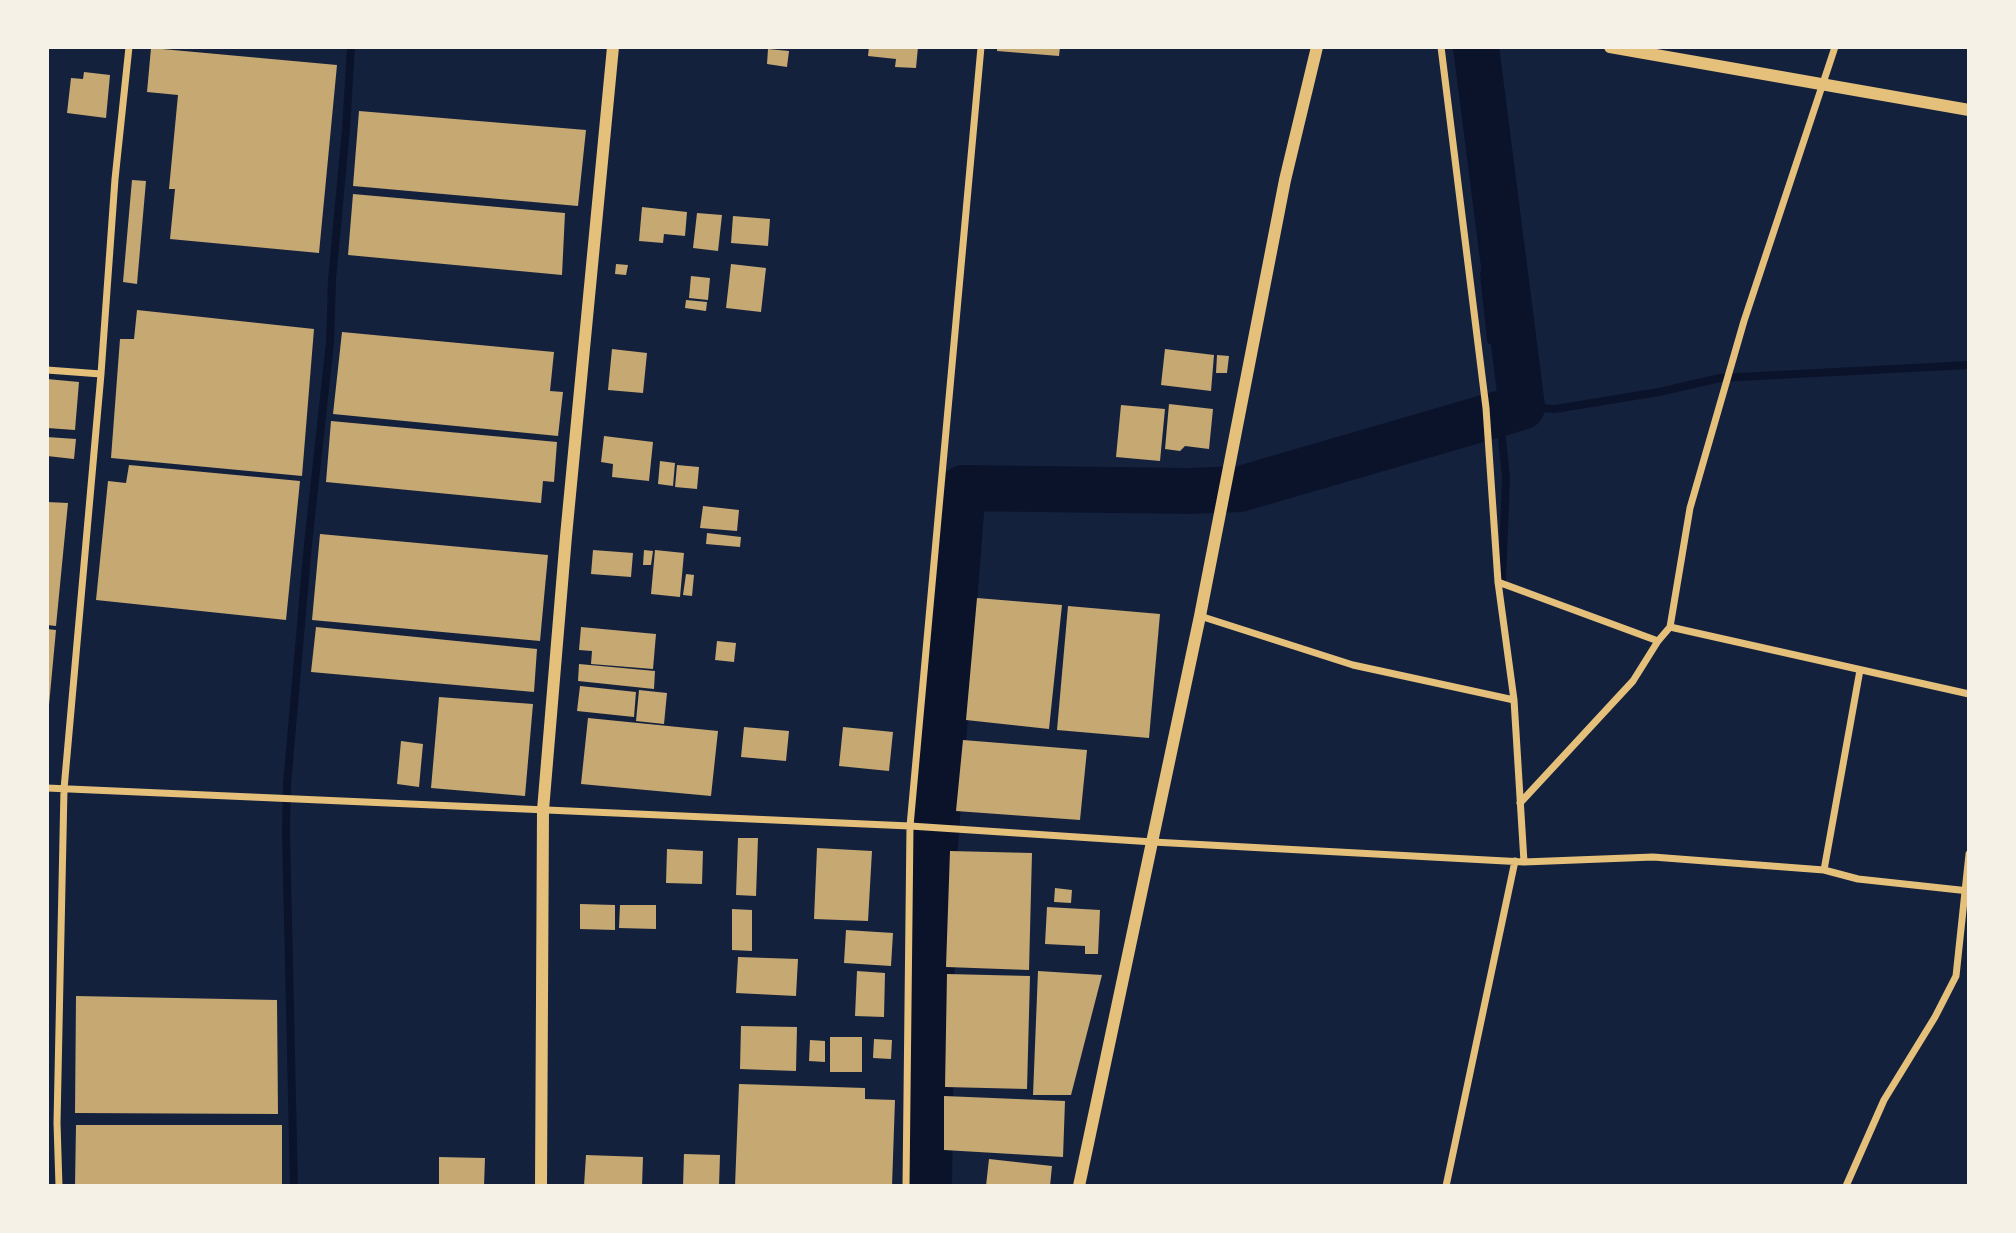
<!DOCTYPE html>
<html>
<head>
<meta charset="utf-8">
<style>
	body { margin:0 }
	#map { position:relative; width:2016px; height:1233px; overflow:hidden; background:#14213d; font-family:"Fira Sans Condensed",sans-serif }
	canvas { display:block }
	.frame { position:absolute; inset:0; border:49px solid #f6f1e7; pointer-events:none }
</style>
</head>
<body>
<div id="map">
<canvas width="2016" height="1233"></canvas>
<div class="frame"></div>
</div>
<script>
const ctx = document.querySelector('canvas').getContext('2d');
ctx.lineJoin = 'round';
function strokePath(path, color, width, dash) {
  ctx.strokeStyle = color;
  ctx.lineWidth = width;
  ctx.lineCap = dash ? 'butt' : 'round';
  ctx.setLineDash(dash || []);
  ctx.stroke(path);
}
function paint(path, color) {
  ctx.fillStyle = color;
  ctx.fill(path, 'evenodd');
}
const stream = new Path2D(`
	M1484,274L1491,340
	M1499,407L1506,478L1502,579
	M1522,407L1555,409L1659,392L1720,378L1969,365
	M294,1186L286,831L287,785L308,544L330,343L332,280L346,129L351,47`);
const river = new Path2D(`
	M929,1186L933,869L963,488L1189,491L1240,489L1522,407L1476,47`);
const building = new Path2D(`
	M869,47H918L916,68L895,67L896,59L868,56Z
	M997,47H1060L1059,56L997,51Z
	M151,48L337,65L319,253L170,239L175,189H169L178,95L147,92Z
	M768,49L789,51L787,67L767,64Z
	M84,72L110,75L106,118L67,113L71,78L83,79Z
	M359,111L586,130L578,206L353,186Z
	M132,180L146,181L137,284L123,282Z
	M353,194L565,213L562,275L348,255Z
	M642,207L687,212L685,236L664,234L663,243L639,241Z
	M697,213L722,215L718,251L693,248Z
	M733,216L770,219L768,246L731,243Z
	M616,264L628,265L626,275L615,274Z
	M731,264L766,268L761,312L726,308Z
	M691,276L710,278L708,300L689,298Z
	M686,300L707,302L706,311L685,308Z
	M137,310L314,329L302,476L111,458L120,339H134Z
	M342,332L554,352L550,391L563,392L558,436L333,414Z
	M612,349L647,353L643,393L608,390Z
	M1165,349L1214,355L1211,391L1161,385Z
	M1217,355L1229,356L1227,373H1216Z
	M47,379L79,382L75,430L47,428Z
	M1169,404L1213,409L1209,449L1185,446L1180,451L1165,449Z
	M1121,405L1165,409L1160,461L1116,457Z
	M331,421L557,442L554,482L543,481L541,503L326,482Z
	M604,436L653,442L649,481L612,477L613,464L601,462Z
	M47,437L76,439L74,459L47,456Z
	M660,461L675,463L673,486L658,484Z
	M129,465L300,481L286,620L96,600L108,481L126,483Z
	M677,465L699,467L697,489L675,487Z
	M47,502L68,503L56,626L47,625Z
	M703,506L739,510L737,531L700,528Z
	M707,533L741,537L740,547L706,544Z
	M320,534L548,555L540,641L312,620Z
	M593,550L633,553L631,577L591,574Z
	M644,550L653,551L651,565H643Z
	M655,550L684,553L680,597L651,594Z
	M686,574L694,575L692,596L683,595Z
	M977,598L1062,605L1049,729L966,720Z
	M1068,606L1160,614L1149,738L1057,730Z
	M316,627L537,649L534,692L311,672Z
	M581,627L656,634L653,669L591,664L592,651L579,650Z
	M47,629L56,630L49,705H47Z
	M717,641L736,643L734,662L715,660Z
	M579,664L655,671L654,689L578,681Z
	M580,686L636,692L634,717L577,711Z
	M639,690L667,693L664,724L636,721Z
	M439,697L533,704L525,796L431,788Z
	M588,718L718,731L711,796L581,784Z
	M744,727L789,731L786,761L741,757Z
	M843,727L893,732L889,771L839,766Z
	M963,740L1087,750L1080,820L956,811Z
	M401,741L423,744L419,787L397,784Z
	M738,838H758L756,896L736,895Z
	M817,848L872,851L868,921L814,919Z
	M667,849L703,851L702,884L666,883Z
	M950,851L1032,853L1029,970L946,967Z
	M1055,888L1072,890L1071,903L1054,902Z
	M580,904L615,905V930L580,929Z
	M620,905H656V929L619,928Z
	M1047,907L1100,910L1098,954H1085V946L1045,944Z
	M732,909L752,910V951L732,950Z
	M846,930L893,933L891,966L844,963Z
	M738,957L798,959L796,996L736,993Z
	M857,971L885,973L884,1017L855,1016Z
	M1038,971L1102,975L1071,1095H1033Z
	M947,974L1030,976L1027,1089L945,1087Z
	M76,996L277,1000L278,1114L75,1113Z
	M741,1026L797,1027L796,1071L740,1069Z
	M830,1037H862V1072H830Z
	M874,1039L892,1040L891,1059L873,1058Z
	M810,1040L825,1041V1062L809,1061Z
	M739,1084L865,1088V1099L895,1100L892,1186H735Z
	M944,1096L1065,1101L1063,1157L944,1150Z
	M76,1125H282V1186H75Z
	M684,1154L720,1155L719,1186H683Z
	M586,1155L643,1157L642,1186H584Z
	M439,1157L485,1158L484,1186H439Z
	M989,1159L1052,1166L1050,1186H986Z`);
const minor = new Path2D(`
	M1441,47L1486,408L1498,582L1514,700L1524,862
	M47,370L101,374
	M1498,582L1658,641
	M1200,616L1353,665L1514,700
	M1670,627L1969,694
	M47,788L910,826L1153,842L1524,862L1653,857L1824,870L1858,879L1969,891
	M1520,803L1633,681L1658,641L1670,627L1690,508L1744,321L1835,47
	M1824,870L1860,670
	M59,1186L57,1123L64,789L101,374L115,179L129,47
	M906,1186L910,826L981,47
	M1446,1186L1515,861
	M1846,1186L1884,1100L1935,1017L1956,976L1969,854`);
const tertiary = new Path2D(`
	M1610,47L1969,110
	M541,1186L543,810L566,536L613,47
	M1079,1186L1200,616L1285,180L1317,47`);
strokePath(stream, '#0b132b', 8);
strokePath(river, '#0b132b', 46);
paint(building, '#c6a872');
strokePath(minor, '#e5c07b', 7);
strokePath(tertiary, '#e5c07b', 12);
</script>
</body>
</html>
